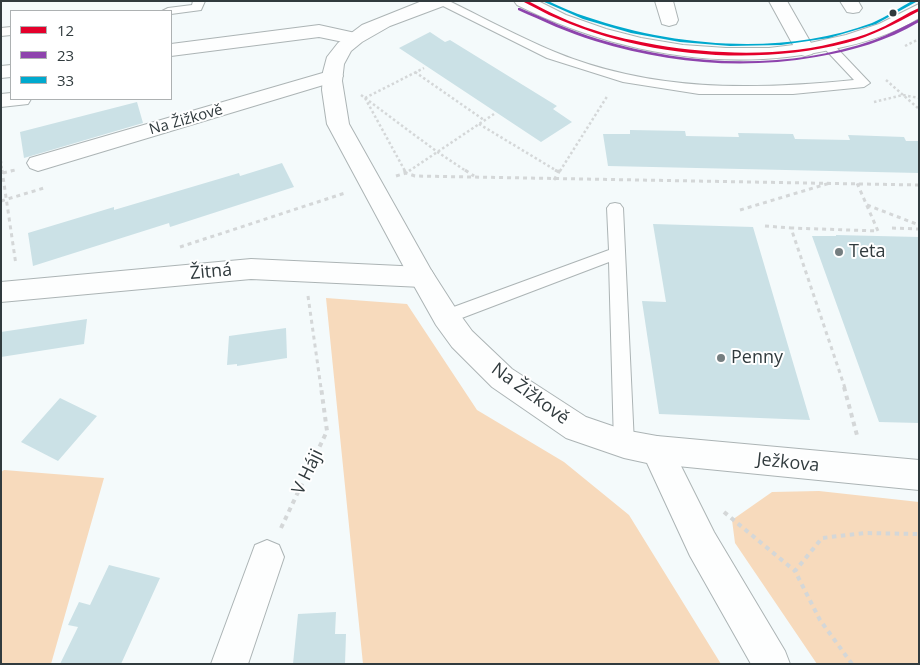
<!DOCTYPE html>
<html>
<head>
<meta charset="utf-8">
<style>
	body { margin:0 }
	#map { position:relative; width:920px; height:665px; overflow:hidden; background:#f4fafb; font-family:"Open Sans",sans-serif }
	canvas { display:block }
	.frame { position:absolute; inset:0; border:2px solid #313b3e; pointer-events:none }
	.legend { position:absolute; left:10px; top:10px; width:162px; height:90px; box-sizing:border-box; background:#fff; border:1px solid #adb1b2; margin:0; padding:6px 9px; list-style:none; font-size:15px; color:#313b3e }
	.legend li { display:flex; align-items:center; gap:10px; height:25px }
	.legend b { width:25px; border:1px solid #adb1b2 }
</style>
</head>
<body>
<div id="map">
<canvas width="920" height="665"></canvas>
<div class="frame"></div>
<ul class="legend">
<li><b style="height:6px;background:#e4002b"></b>12</li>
<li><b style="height:6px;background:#8e44ad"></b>23</li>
<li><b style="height:6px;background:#00a9ce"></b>33</li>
</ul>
</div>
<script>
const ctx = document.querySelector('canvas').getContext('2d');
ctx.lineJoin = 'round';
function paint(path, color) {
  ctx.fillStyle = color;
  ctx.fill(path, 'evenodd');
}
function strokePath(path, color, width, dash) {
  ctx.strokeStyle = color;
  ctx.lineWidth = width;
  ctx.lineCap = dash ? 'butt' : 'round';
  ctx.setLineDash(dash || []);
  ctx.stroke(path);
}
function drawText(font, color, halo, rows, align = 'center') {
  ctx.font = font + ' "Open Sans",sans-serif';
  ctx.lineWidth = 4;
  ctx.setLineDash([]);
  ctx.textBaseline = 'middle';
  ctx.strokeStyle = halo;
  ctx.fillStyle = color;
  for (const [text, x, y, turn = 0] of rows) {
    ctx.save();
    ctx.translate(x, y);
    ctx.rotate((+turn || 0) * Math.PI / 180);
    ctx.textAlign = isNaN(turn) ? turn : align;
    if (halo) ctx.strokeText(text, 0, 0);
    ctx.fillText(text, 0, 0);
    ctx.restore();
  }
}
const green = new Path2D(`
	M326,298L407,304L477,410L564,462L629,515L721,664H363Z
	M4,470L104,478L51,664H1V472Z
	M819,491L919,502V664H817L735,543L732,520L772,492Z`);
const building = new Path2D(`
	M430,32L445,42L450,40L557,106L553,109L572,122L541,142L399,48Z
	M137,102L143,123L24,158L20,132Z
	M630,130L685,131L686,136L739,137L738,133L793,134L795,139L850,140L848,135L904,137L906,141H919V173L608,166L603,134H630Z
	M282,163L294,187L170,227L169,223L33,266L28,233L114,207V210L239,173L240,176Z
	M653,224L753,227L810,420L659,414L642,301L666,302Z
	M836,235L919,237V423L879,422L812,236H836Z
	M87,319L84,344L1,357V332Z
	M286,328L287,358L237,366V364L227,365L229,336Z
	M60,398L97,416L58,461L21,442Z
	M109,565L160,578L121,664H60L78,627L68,625L79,602L90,605Z
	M336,612L335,634H346L345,664H293L298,614Z`);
const pathFar2 = new Path2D(`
	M905,46L917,40
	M415,72L484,120
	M886,80L919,109
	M361,95L436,151L466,171
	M365,98L424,68
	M365,98L405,171
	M874,102L903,95L919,98
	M479,124L557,171
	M1,161L2,171
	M11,171L15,170
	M409,171L494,114
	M560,171L608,95`);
const pathFar1 = new Path2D(`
	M2,170L16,265
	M404,170L406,173L410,170
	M465,170L474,176
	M555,170L559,172
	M3,173L15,170
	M396,176L406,173L415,176L919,185
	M554,180L560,170
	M1,201L44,188
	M867,205L919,225
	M740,210L830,183
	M765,226L791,228
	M892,228L919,229
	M180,247L345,193
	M308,296L321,388
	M845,388L791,228L878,231L857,183`);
const path = new Path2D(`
	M844,387L858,439
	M724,512L795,571
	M281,528L327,431L321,387
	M852,664L820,620L795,571L822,538L865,533L919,534`);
const lane = new Path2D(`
	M193,1H205L201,10L171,14V11H162L168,8L192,5Z
	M433,1H449C484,18 519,37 555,52C652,92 752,90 854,80L822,46L828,42L832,43L870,83L864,87L793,94H699L623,82L547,58Z
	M11,27V35L1,36V28Z
	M615,203L620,204L623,208L634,444L631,450L624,453L617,450L614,444L609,262L446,324L440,322L437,317L440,312L609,250L607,208L610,204Z`);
const street = new Path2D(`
	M655,1H673L678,20L676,24L669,26L662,24Z
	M769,1H787L815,50L812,54L805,56L798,54Z
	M840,1H858L862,8L859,12L853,13L847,12Z
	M319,25L360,34L362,38L360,42L353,44L319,37L171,56V44Z
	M11,65V77L1,78V66Z
	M333,70L340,72L343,76L340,80L38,171L30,168L27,163L30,158Z
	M11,93V99H31L28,104L1,107V94Z
	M251,259L422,267L431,270L435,277L431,284L422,287L251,279L1,302V282Z
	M657,436L919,460V490L657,464L646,460L642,450L646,440Z
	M267,540L279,545L284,557L248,664H211L255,545Z`);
const secondary = new Path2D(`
	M422,1H449L446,5L390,26L362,42L351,51L344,64L342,81L349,124L431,270L456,309L472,331L512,369L586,417L624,430L657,436L668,440L714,532L785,651L790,664H751L690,556L647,463L624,458L566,438L492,387L452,347L436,325L413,284L327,124L322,90L323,72L327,57L338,43L362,25Z
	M514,1H538L566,15L606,29L641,38L683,45L726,48H769L810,43L846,35L879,24L919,4V18C893,34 864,43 834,49C725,74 615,53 517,5Z`);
const bus1 = new Path2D(`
	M522,1H528C549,12 571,23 594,30C614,37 636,41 657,45C716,55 788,57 846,40C859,37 873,32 885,26C897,20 907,13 919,8V11C895,24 872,36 846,43C752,67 637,56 549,15C540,10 531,6 522,1Z`);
const bus2 = new Path2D(`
	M518,8H520C546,19 571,31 598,39C687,66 785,71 874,40C890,34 904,26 919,19V22C887,41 852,51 816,57C740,70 668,63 595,41C568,33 543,21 518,10Z`);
const bus3 = new Path2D(`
	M542,1H548C561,7 574,13 587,17C675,47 784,56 872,23C886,17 899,8 912,1L916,2L876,24L829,38L781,45L730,46L680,42L631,33L583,19Z`);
const markers = [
	[893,13,4.5,"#313b3e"],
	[839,252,5,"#757e80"],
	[721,358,5,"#757e80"]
];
const farStreetnames = [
	["Na Žižkově",186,120,-16]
];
const poiNames = [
	["Teta",849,252],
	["Penny",731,358]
];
const streetNames = [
	["Žitná",211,272,-5],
	["Na Žižkově",530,394,36],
	["Ježkova",788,463,6],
	["V Háji",308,472,-64]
];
paint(green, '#f7dabc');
paint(building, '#cbe1e6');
strokePath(lane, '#acb4b5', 2);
strokePath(street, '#acb4b5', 2);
strokePath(secondary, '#acb4b5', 2);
strokePath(pathFar2, '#d4d7d8', 2.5, [2.5, 2.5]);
strokePath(pathFar1, '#d4d7d8', 3, [4, 4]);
strokePath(path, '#d4d7d8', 4, [4.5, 4.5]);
paint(lane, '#fdfefe');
paint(street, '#fdfefe');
paint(secondary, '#fdfefe');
paint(bus1, '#e4002b');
paint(bus2, '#8e44ad');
paint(bus3, '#00a9ce');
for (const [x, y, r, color] of markers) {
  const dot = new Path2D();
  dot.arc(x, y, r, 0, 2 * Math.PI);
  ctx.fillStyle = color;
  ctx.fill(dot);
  strokePath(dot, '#fff', 2);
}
drawText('15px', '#313b3e', '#fff', farStreetnames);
drawText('18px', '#313b3e', '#fff', poiNames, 'left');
drawText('18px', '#313b3e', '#fff', streetNames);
</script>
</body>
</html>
